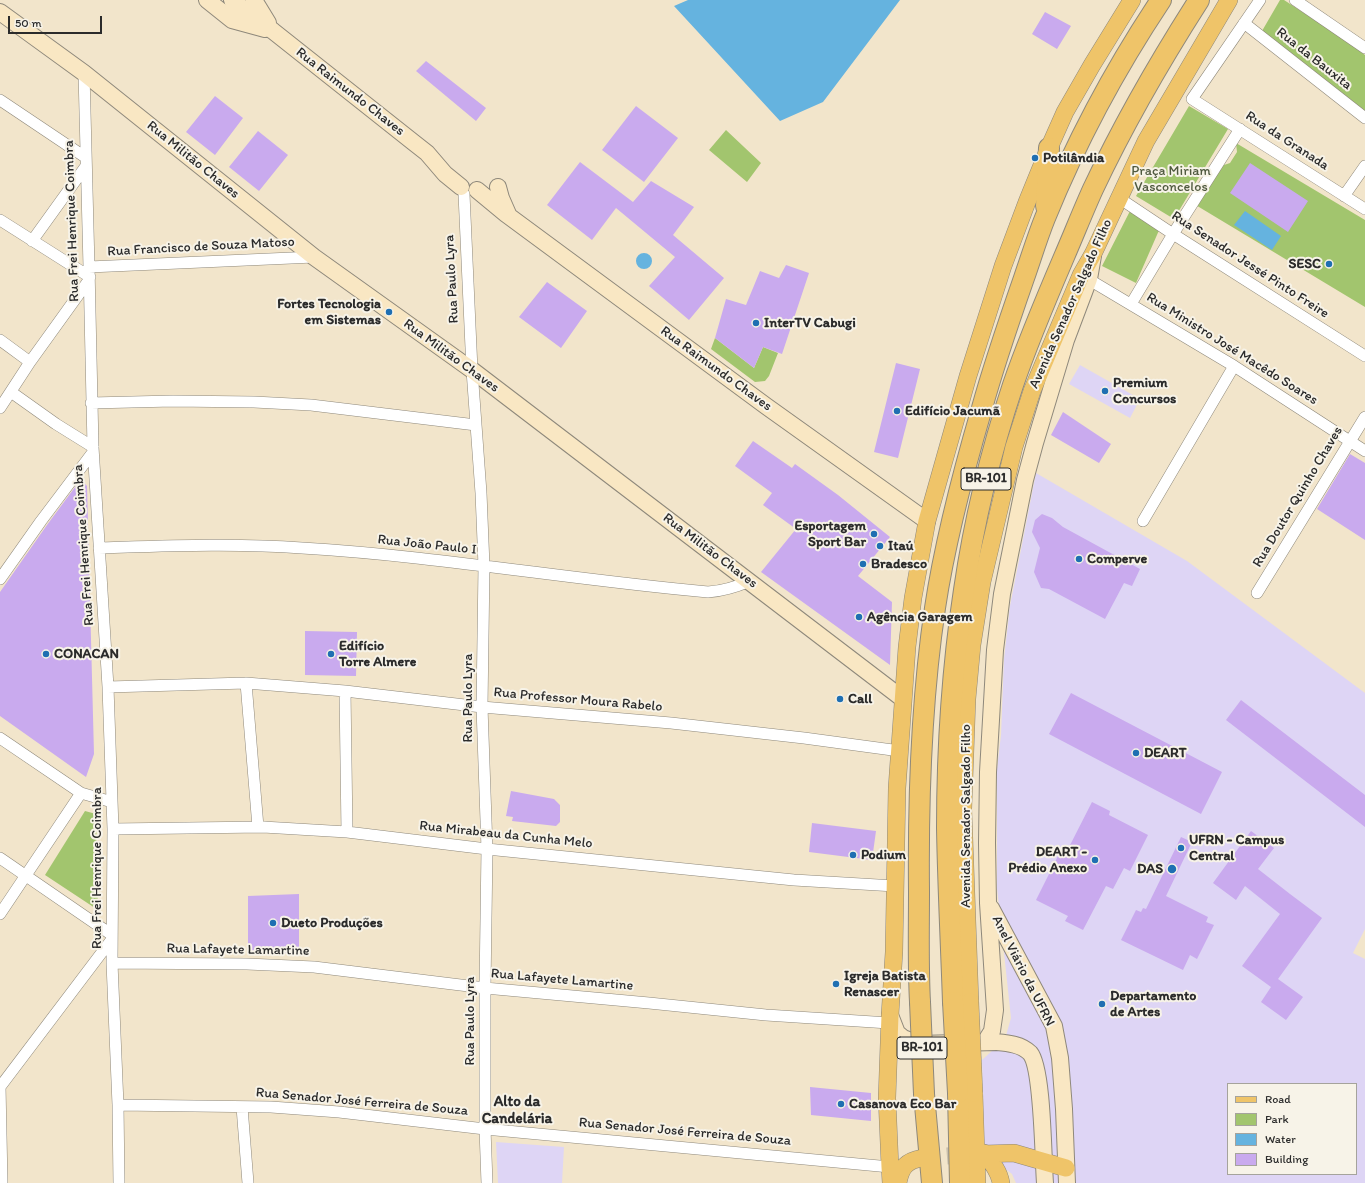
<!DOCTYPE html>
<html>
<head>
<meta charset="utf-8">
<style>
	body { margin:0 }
	#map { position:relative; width:1365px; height:1183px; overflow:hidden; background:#f2e5cb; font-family:Itim,sans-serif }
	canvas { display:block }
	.legend { position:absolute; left:1227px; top:1083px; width:130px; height:92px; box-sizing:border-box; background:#f7f3e8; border:1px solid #a5a39c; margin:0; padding:5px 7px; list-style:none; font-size:12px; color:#2b2b2b }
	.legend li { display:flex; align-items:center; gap:8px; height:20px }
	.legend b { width:20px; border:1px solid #a5a39c }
	.scale { position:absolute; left:8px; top:16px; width:94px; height:18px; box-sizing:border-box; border:2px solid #2b2b2b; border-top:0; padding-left:5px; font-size:12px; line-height:14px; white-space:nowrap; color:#2b2b2b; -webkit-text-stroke:3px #f7f3e8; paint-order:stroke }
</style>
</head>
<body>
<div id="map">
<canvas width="1365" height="1183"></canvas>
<ul class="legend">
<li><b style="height:5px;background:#efc469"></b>Road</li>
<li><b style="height:11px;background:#a2c56e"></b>Park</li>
<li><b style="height:11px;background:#65b3df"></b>Water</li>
<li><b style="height:11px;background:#c9aaee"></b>Building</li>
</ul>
<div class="scale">50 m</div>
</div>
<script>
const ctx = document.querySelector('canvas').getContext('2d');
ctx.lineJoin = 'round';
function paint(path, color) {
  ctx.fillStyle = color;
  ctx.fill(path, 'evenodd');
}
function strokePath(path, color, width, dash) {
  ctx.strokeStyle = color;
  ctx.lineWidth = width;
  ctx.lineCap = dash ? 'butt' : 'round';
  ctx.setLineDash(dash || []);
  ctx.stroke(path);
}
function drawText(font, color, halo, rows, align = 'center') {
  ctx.font = font + ' Itim,sans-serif';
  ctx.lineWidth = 4;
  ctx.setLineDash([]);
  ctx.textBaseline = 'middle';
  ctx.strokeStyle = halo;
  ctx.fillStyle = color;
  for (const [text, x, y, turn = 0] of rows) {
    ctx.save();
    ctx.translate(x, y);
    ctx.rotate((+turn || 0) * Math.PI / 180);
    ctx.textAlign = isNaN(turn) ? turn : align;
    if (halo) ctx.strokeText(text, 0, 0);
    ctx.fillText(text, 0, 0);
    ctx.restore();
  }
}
const built = new Path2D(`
	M1080,365L1140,399L1130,418L1069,384Z
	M1036,473L1187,561L1365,693V929L1353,953L1365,959V1183H1016L1012,1174L985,1153L982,1060L1005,1039L1011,1018L997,888V769L1001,735L1004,659L1010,606ZM1228,1084H1356V1174H1228Z
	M496,1142L564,1147L562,1183H498Z`);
const green = new Path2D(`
	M1280,0H1284L1347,41L1365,55V112L1262,31Z
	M1189,106L1228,129L1174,219L1136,196Z
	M726,130L761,163L747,182L709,150Z
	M1236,143L1365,220V307L1194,204L1218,167L1230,163L1237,152Z
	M1130,211L1160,228L1136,283L1102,266Z
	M715,338L754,368L763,347L778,353L769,376L765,381L755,382L711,349Z
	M85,811L96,814L98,910L45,875Z`);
const water = new Path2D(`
	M688,0H900L823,102L780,121L674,6Z
	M1245,211L1281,236L1272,250L1234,225Z
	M636 261a8 8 0 1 1 16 0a8 8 0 1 1-16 0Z`);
const building = new Path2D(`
	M1045,12L1071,26L1057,49L1032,34Z
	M426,61L486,108L476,121L416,71Z
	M215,96L243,118L215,155L186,132Z
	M636,106L678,138L644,182L602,150Z
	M258,131L288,155L259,191L229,167Z
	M580,162L633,202L651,181L694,207L673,235L724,278L689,320L649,286L675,257L616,208L592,240L547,205Z
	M1250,163L1308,201L1288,232L1230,193Z
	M786,265L809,273L782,354L763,347L754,368L715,338L726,299L746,305L760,271L779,278Z
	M547,282L587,311L561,348L519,317Z
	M896,363L920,369L898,458L874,452Z
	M1063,412L1111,444L1099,463L1051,435Z
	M753,441L792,468L795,464L838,495L890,537L858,576L892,602L890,665L761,572L796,529L763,505L772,493L735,466Z
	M1350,454L1365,463V540L1317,509Z
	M81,479L87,486L94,754L86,777L0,716V592L47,525Z
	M1042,514L1052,518L1063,527L1140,569L1132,586L1124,583L1105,619L1049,589L1041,588L1034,572L1040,548L1032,532L1035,520Z
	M305,631L357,632L356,676L305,675Z
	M1071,693L1222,772L1201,814L1049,734Z
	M1241,700L1365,795V827L1226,720Z
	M511,791L554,799L560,805V822L556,826L512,821L513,817L506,816Z
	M1092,802L1110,811L1109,815L1148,835L1130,871L1124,868L1113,889L1106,886L1083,930L1065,921L1068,916L1036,900L1061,850L1066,853Z
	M812,823L876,831L872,860L809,852Z
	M1251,831L1274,848L1258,869L1290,894L1322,918L1278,979L1303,997L1286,1020L1261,1002L1271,987L1242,966L1280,914L1245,886L1236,900L1213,883Z
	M1181,837L1192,842L1166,896L1208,917L1206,922L1214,925L1197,959L1190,955L1183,970L1121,940L1136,910L1141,912L1143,908L1146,909Z
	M299,894V954L248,951V896Z
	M810,1087L871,1093V1121L811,1115Z`);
const primaryTunnel = new Path2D(`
	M922,1158L972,1154`);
const street = new Path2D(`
	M1260,0L1192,99L1365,209
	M1295,0L1365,48
	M1244,23L1365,118
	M84,73L89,267L93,447L108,687L113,829L112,963L118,1105L119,1183
	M0,100L85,157
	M464,194L472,370L481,493L484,566L482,707L487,849L485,988V1129L487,1183
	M1344,196L1365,166
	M1119,198L1173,234L1365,356
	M0,220L90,277
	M32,241L86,166
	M89,267L314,257
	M1083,276L1234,366L1365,451
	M1131,304L1173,234L1240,129
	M0,340L30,362
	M11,392L56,424L93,447
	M91,403L173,401L254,402L311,405L476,425
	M0,408L30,362L89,280
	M1143,521L1234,366
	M99,548C166,546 234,543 302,548C438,556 573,580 708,592C724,591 736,587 750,581
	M0,579L41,521L93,452
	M1257,593L1365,417
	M246,683L258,827
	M108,687L246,683L345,691L482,707L671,723L804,738L900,751
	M345,691L347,832
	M0,738L81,793L112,802
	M113,829L263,827L347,832L487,849L794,880L895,886
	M0,858L112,935
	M0,914L81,793
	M112,963L247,964L314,967L485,988L649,1003L766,1015L889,1023
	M0,1086L2,1183
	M0,1087L112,939
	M118,1105L271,1107L339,1112L485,1129L890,1167
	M242,1107L248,1183`);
const secondary = new Path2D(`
	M207,0L232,20L265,29
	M232,0L273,31L413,142L427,153L445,174L461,187
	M254,0L268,23
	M0,12L84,73L314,257L472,370L903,699
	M498,187L501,198L508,214
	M477,190L506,214L766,406L927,521
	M991,908L1054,1026L1060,1058L1064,1109L1067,1183
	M890,1015L897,1033L903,1038L919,1044L996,1042C1007,1043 1021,1044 1030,1053C1043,1068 1043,1159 1045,1183
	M985,1042L992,1031L995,1010L988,903L987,843L988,772L995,650L1002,594L1025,480L1035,443L1066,340L1089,279L1093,256`);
const primary = new Path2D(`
	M970,1002L963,809L967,699L972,645L982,582L1014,447L1032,391L1081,275L1093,254L1146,141L1229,0
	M974,1093L977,1183
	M984,1153C992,1163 999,1171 1001,1183
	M982,1154L1014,1153L1066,1168
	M891,1183L890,1167L887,1098L890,1015L894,952L897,788L907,647L913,598L927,521L968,376L1003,266L1027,202L1049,148L1065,112L1092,65L1132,0
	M898,1183C901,1167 906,1161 922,1158`);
const highway = new Path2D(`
	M1046,206L1049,148
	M920,1002C918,965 919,929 919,892C918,797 921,702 935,608C945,541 963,473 982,408C994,364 1009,321 1024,278C1031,258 1037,238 1045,218C1076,142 1115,69 1161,0
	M953,1002C951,944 948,886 947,828C947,749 952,669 964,590C974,521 991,451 1013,385C1028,341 1046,299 1064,257C1074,234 1083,211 1093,189C1124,123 1160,61 1199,0
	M958,1093L960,1183
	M924,1094L932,1183`);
const primaryBridge = new Path2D(`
	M970,1002L974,1093`);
const highwayBridge = new Path2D(`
	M920,1002L924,1094
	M953,1002L958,1093`);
const markers = [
	[1035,158,4,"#1f6fb2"],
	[1329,264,4,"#1f6fb2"],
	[389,312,4,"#1f6fb2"],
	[756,323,4,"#1f6fb2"],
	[1105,391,4,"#1f6fb2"],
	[897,411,4,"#1f6fb2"],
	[874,534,4,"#1f6fb2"],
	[880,546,4,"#1f6fb2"],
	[1079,559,4,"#1f6fb2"],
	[863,564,4,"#1f6fb2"],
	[859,617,4,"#1f6fb2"],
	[46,654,4,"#1f6fb2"],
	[331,654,4,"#1f6fb2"],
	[840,699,4,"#1f6fb2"],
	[1136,753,4,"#1f6fb2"],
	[1181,848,4,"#1f6fb2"],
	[853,855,4,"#1f6fb2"],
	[1095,860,4,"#1f6fb2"],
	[1172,869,5,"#1f6fb2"],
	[273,923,4,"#1f6fb2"],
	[836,984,4,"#1f6fb2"],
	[1102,1004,4,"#1f6fb2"],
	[841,1104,4,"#1f6fb2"]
];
const shields = [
	[986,479,50],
	[922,1048,50]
];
const shieldNames = [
	["BR-101",986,479],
	["BR-101",922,1048]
];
const streetNames = [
	["Rua da Bauxita",1314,59,38],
	["Rua Raimundo Chaves",350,92,38],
	["Rua da Granada",1287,141,33],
	["Rua Militão Chaves",193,160,39],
	["Rua Frei Henrique Coimbra",72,221,-92],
	["Rua Francisco de Souza Matoso",201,247,-3],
	["Rua Senador Jessé Pinto Freire",1250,265,33],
	["Rua Paulo Lyra",452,279,-93],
	["Avenida Senador Salgado Filho",1071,304,-66],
	["Rua Ministro José Macêdo Soares",1232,349,32],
	["Rua Militão Chaves",451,356,36],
	["Rua Raimundo Chaves",716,369,36],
	["Rua Doutor Quinho Chaves",1298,497,-59],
	["Rua Frei Henrique Coimbra",84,545,-94],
	["Rua João Paulo I",427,545,6],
	["Rua Militão Chaves",710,551,37],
	["Rua Paulo Lyra",468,698,-90],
	["Rua Professor Moura Rabelo",578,700,5],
	["Avenida Senador Salgado Filho",966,816,-90],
	["Rua Mirabeau da Cunha Melo",506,835,6],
	["Rua Frei Henrique Coimbra",97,868,-90],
	["Rua Lafayete Lamartine",238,950,1],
	["Anel Viário da UFRN",1023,971,63],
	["Rua Lafayete Lamartine",562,980,5],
	["Rua Paulo Lyra",470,1021,-90],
	["Rua Senador José Ferreira de Souza",362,1102,5],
	["Rua Senador José Ferreira de Souza",685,1132,5]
];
const poiNames = [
	["Potilândia",1043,158],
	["SESC",1321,264,"right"],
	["Fortes Tecnologia",381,304,"right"],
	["em Sistemas",381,320,"right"],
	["InterTV Cabugi",764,323],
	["Premium",1113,383],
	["Concursos",1113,399],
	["Edifício Jacumã",905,411],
	["Esportagem",866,526,"right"],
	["Sport Bar",866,542,"right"],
	["Itaú",888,546],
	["Comperve",1087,559],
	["Bradesco",871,564],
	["Agência Garagem",867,617],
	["Edifício",339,646],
	["Torre Almere",339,662],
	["CONACAN",54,654],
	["Call",848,699],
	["DEART",1144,753],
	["UFRN - Campus",1189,840],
	["Central",1189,856],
	["DEART -",1087,852,"right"],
	["Prédio Anexo",1087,868,"right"],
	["Podium",861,855],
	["DAS",1163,869,"right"],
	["Dueto Produções",281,923],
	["Igreja Batista",844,976],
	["Renascer",844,992],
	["Departamento",1110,996],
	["de Artes",1110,1012],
	["Casanova Eco Bar",849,1104]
];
const parkNames = [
	["Praça Miriam",1171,171],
	["Vasconcelos",1171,187]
];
const neighbourhoodNames = [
	["Alto da",517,1102],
	["Candelária",517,1119]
];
paint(built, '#ded5f5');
paint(green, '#a2c56e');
paint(water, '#65b3df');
paint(building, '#c9aaee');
strokePath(primaryTunnel, '#cac0ab', 17, [17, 8]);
strokePath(street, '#8e887b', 12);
strokePath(secondary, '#8e887b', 18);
strokePath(primary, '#8e887b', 18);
strokePath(highway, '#8e887b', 22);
strokePath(street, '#fff', 11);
strokePath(secondary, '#f9e7c3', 16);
strokePath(primary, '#efc469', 17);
strokePath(highway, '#efc469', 20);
strokePath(primaryBridge, '#8e887b', 18, []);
strokePath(highwayBridge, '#8e887b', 22, []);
strokePath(primaryBridge, '#efc469', 17);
strokePath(highwayBridge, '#efc469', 20);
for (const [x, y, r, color] of markers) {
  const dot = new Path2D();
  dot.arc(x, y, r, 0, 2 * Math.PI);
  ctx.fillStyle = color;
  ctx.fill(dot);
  strokePath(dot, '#f7f3e8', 1.5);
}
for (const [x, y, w] of shields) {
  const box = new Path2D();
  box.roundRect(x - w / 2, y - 11, w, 22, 3);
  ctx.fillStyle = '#f7f3e8';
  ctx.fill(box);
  strokePath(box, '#2b2b2b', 1);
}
drawText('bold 13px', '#2b2b2b', null, shieldNames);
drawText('14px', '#2b2b2b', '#f7f3e8', streetNames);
drawText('bold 14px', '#2b2b2b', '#f7f3e8', poiNames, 'left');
drawText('14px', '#4f593f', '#f7f3e8', parkNames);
drawText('bold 15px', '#2b2b2b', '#f7f3e8', neighbourhoodNames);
</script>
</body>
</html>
